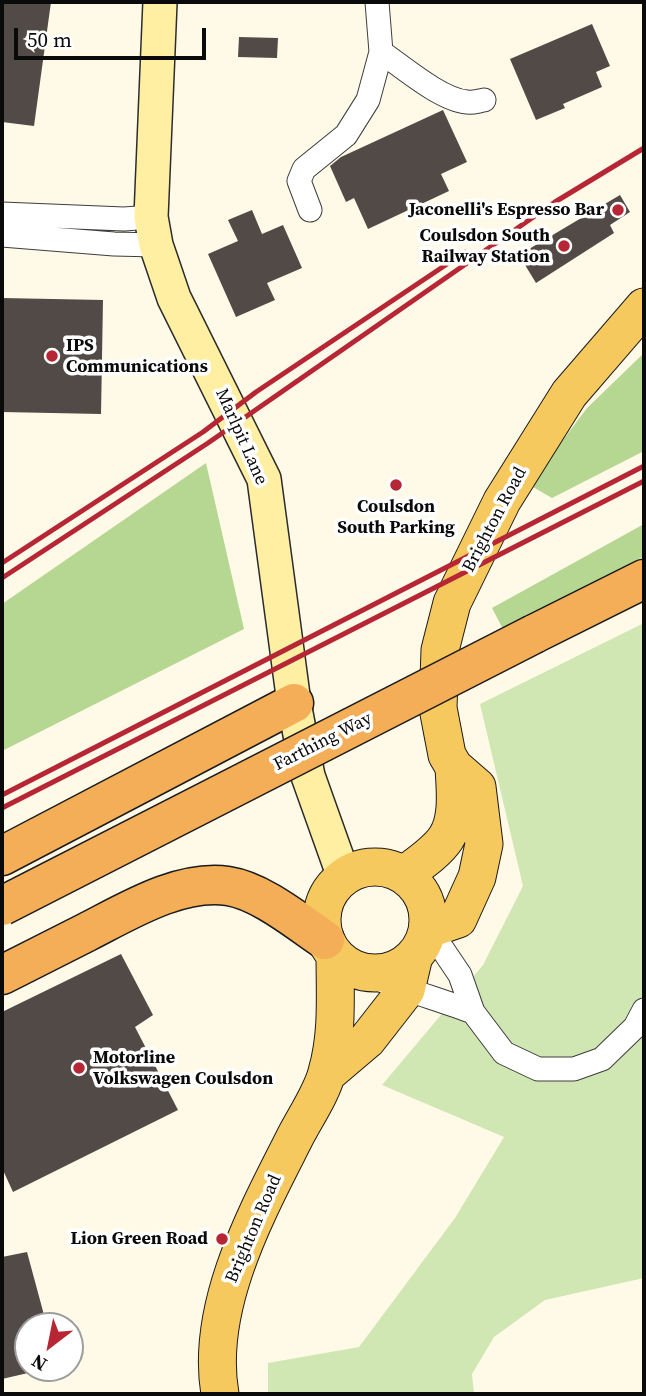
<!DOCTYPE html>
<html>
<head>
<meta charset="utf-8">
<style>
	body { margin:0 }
	#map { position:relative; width:646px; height:1396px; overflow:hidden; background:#fff9e7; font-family:"Source Serif 4",serif }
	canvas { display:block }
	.frame { position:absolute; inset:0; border:4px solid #0a0a0a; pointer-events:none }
	.north { position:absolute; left:14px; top:1312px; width:70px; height:70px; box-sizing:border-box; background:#fff; border:2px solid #9d9d9d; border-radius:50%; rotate:212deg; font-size:19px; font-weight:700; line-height:28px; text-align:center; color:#0a0a0a }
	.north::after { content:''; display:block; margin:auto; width:24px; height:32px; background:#b62634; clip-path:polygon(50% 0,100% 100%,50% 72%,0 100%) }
	.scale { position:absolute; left:14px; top:28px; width:192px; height:32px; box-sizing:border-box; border:4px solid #0a0a0a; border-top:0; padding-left:9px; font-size:21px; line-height:24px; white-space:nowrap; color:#0a0a0a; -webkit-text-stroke:5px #fff; paint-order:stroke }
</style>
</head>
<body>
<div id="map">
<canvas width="646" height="1396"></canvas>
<div class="frame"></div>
<div class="north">N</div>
<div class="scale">50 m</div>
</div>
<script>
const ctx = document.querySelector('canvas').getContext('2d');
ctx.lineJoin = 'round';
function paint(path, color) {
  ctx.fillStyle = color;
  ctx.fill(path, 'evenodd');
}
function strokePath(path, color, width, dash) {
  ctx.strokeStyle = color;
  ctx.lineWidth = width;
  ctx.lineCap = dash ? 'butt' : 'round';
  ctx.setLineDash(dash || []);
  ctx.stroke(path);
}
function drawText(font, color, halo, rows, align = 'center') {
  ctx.font = font + ' "Source Serif 4",serif';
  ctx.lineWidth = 7;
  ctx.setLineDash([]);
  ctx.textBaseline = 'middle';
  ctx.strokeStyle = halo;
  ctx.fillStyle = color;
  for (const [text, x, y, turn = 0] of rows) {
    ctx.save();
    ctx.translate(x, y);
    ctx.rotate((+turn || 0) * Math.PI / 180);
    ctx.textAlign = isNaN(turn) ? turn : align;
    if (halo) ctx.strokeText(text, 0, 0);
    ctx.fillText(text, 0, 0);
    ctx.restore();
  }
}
const green = new Path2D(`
	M644,623V1278L545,1300L494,1337L472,1374L474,1394H268V1363L359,1347L455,1218L504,1137L382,1085L483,965L523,886L480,704Z`);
const forest = new Path2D(`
	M644,353V451L552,498L533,487L557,448L587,408Z
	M206,463L244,629L2,751V604Z
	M644,524V556L505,633L492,608Z`);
const building = new Path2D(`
	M2,2H51L34,126L2,122Z
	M592,24L610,66L596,72L602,87L563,104L565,108L536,120L510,59Z
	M239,37L278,38L277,58L238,57Z
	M443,110L467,162L441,174L449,191L368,229L354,198L346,202L330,166L341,157Z
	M620,195L630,212L610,225L614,233L536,283L519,255Z
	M252,210L262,234L283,225L302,268L267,283L275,300L236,317L208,254L238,241L228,220Z
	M2,298L103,300L101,414L2,412Z
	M121,954L153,1015L135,1027L178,1110L13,1192L2,1168V1012Z
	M27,1252L47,1326H28V1373L2,1379V1257Z`);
const minor = new Path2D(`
	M381,52C403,67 441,100 467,102C472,103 478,101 484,100
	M310,210L299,181L304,169L346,135L368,100L381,52L377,2
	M2,214L124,219L151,217
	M2,235L114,244L156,245
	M429,929L460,975L473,1012L504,1053L538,1069H574L602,1059L635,1027L644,1010
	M365,974C400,988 437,999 473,1012`);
const secondary = new Path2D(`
	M160,2L151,217L156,245L174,298L264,479L294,703L308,776L344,877`);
const primary = new Path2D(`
	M322 920a53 53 0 1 1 106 0a53 53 0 1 1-106 0Z
	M404,875C418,864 436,853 446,838C459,818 455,789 454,767
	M429,929L458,919L477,877L484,844L477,787L454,767L447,755L438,708L440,650L452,603L502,501L569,394L644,307
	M327,1074L367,1040L406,990L413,960
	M220,1394C205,1307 256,1214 294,1139C304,1119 322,1093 327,1072C338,1034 335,995 335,956`);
const trunk = new Path2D(`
	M534,634L644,579
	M2,856L294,703
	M2,975C30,961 59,946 87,932C128,911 180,879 228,886C261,891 298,922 325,940`);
const rail = new Path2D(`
	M2,563L203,432L256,392L465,252
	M2,578L208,443L555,202L644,148
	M2,795L644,466
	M2,808L644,481`);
const trunkBridge = new Path2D(`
	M2,906L534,634`);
const markers = [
	[618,210,7,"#b62634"],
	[564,246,7,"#b62634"],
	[52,356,7,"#b62634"],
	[396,485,7,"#b62634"],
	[79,1068,7,"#b62634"],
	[222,1239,7,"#b62634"]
];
const poiNames = [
	["Jaconelli's Espresso Bar",604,210],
	["Coulsdon South",550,236],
	["Railway Station",550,257],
	["IPS",66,346,"left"],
	["Communications",66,367,"left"],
	["Coulsdon",396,507,"center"],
	["South Parking",396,528,"center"],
	["Motorline",93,1058,"left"],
	["Volkswagen Coulsdon",93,1079,"left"],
	["Lion Green Road",208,1239]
];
const streetNames = [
	["Marlpit Lane",241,437,66],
	["Brighton Road",495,520,-62],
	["Farthing Way",323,742,-27],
	["Brighton Road",254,1229,-67]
];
paint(green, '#d1e7b3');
paint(forest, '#b5d792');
paint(building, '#524a46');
strokePath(minor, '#3d3d3d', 25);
strokePath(secondary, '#2c2c2c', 36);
strokePath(primary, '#1b1b1b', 39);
strokePath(trunk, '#1b1b1b', 41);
strokePath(minor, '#fff', 23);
strokePath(secondary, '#feefa3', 33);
strokePath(primary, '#f6c95f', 37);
strokePath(trunk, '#f4ae58', 38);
strokePath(rail, '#b62634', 5);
strokePath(trunkBridge, '#1b1b1b', 41, []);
strokePath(trunkBridge, '#f4ae58', 38);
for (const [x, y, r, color] of markers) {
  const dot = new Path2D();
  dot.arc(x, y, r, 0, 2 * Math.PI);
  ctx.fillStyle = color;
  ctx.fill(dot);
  strokePath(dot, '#fff', 2.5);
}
drawText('bold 18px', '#0a0a0a', '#fff', poiNames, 'right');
drawText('18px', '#0a0a0a', '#fff', streetNames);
</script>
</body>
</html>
